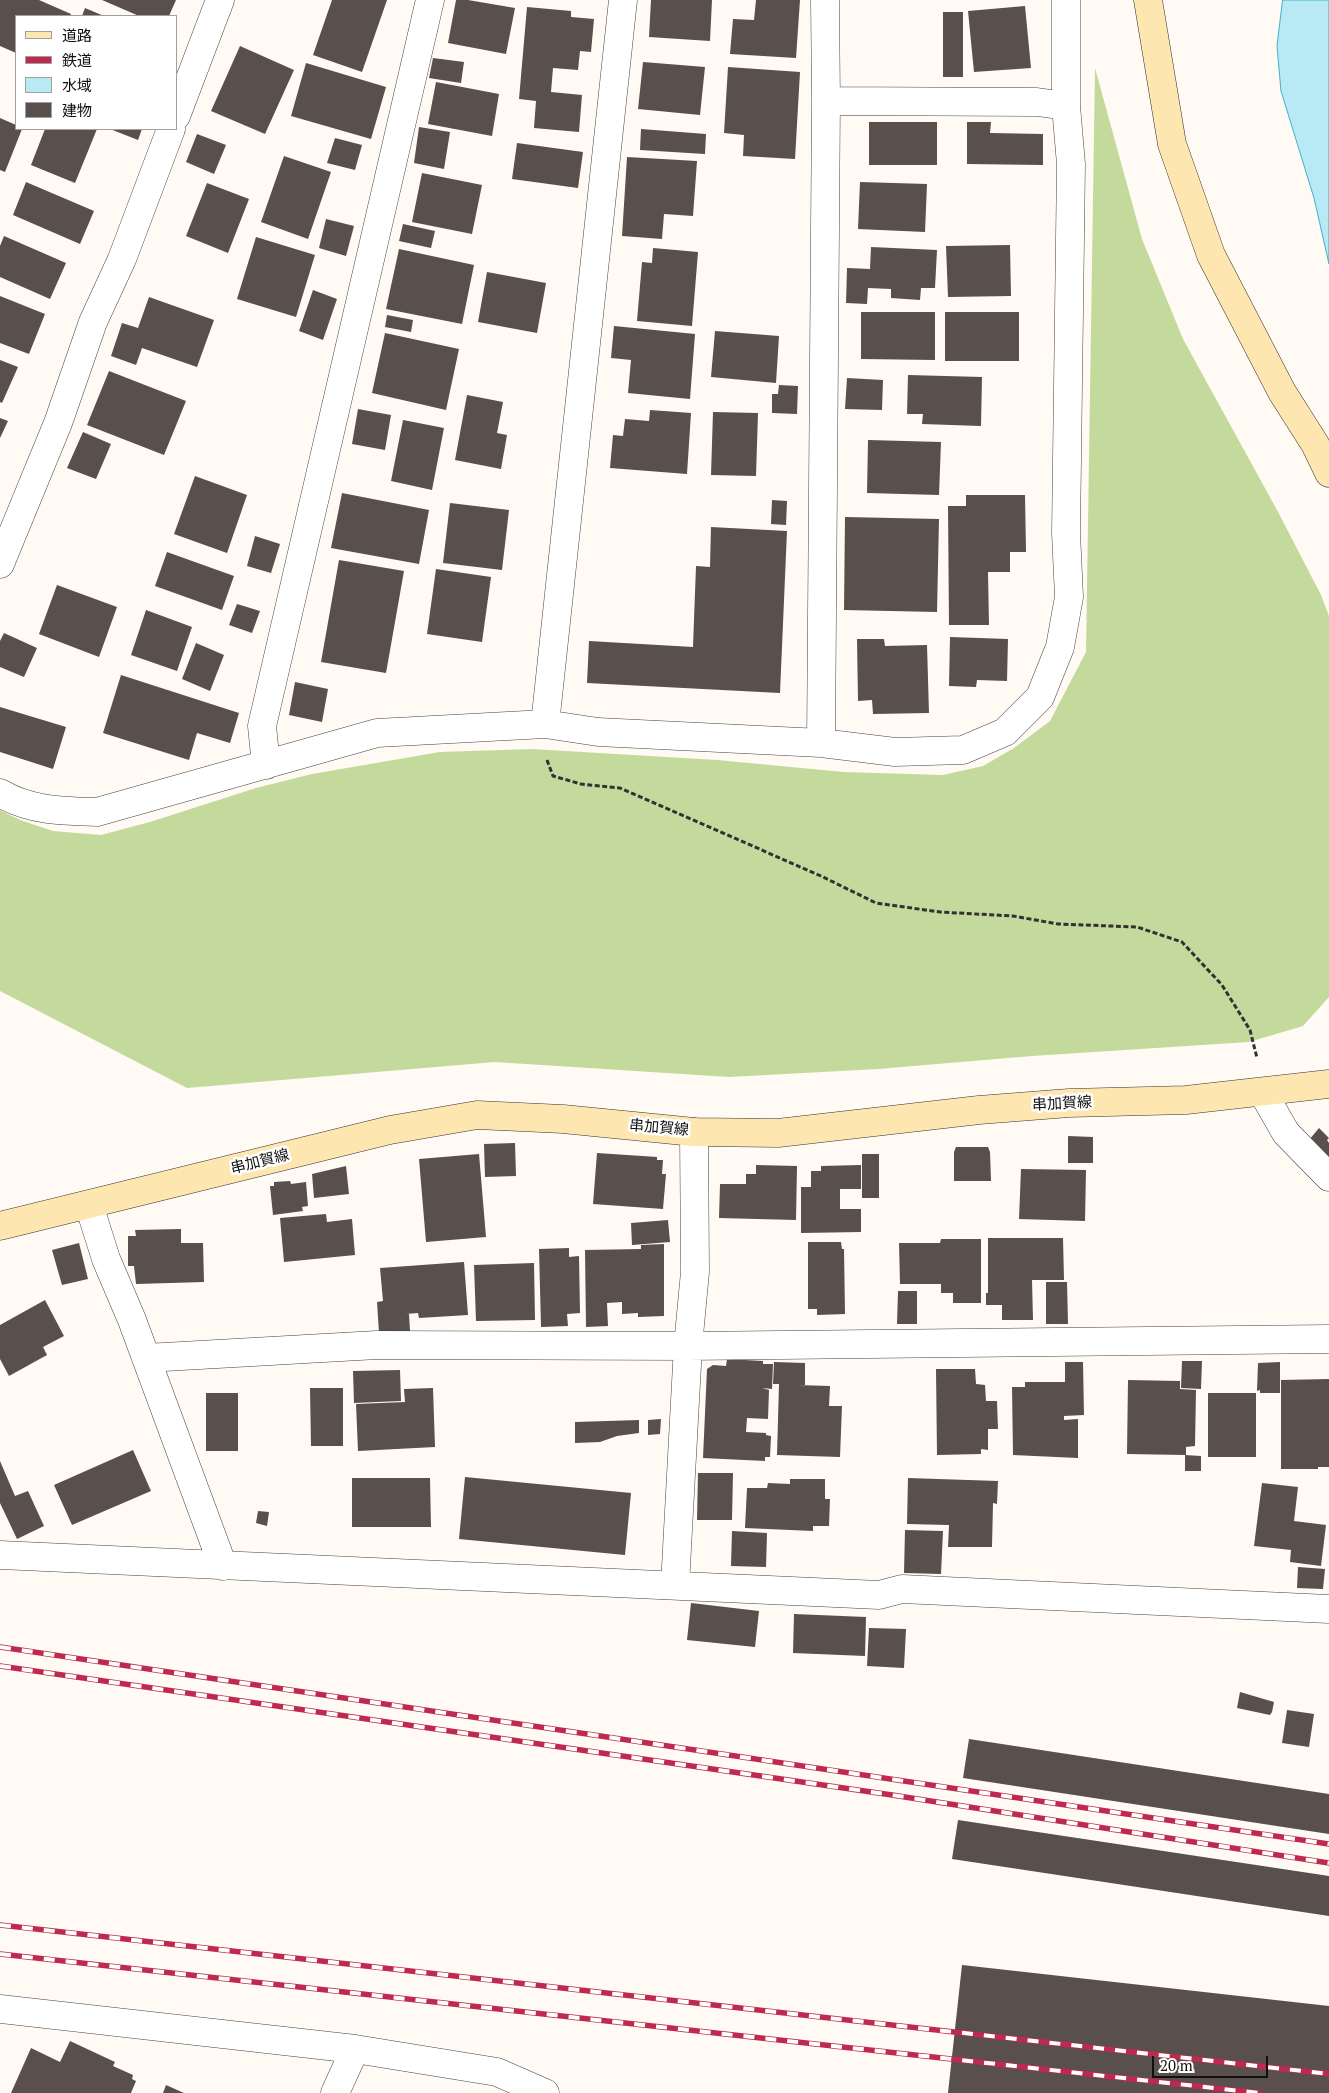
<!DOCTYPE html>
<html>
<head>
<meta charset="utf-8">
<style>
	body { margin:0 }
	#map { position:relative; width:1329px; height:2093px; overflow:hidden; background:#fffaf3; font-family:"PT Serif","Noto Sans JP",serif }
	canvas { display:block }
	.legend { position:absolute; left:15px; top:15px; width:162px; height:115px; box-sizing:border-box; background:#fff; border:1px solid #9f9f9f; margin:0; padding:6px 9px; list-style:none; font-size:15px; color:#101010 }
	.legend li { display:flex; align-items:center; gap:10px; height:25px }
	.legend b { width:25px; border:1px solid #9f9f9f }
	.scale { position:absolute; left:1152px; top:2056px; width:116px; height:22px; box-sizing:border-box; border:2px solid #101010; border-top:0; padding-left:6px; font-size:15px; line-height:18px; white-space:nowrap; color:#101010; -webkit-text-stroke:4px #fff; paint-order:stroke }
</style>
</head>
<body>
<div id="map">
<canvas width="1329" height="2093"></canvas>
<ul class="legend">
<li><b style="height:6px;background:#fde6af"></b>道路</li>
<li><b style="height:6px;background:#bf294d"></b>鉄道</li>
<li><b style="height:14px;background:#b8eaf6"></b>水域</li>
<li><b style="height:14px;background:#594f4c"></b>建物</li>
</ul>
<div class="scale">20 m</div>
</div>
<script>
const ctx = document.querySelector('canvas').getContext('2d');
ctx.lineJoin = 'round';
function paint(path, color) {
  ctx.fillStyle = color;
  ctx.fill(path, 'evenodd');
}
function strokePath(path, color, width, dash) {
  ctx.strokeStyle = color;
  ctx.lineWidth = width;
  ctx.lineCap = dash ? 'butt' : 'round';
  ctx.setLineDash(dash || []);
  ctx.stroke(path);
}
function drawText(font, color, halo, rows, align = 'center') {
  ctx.font = font + ' "PT Serif","Noto Sans JP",serif';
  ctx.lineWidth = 5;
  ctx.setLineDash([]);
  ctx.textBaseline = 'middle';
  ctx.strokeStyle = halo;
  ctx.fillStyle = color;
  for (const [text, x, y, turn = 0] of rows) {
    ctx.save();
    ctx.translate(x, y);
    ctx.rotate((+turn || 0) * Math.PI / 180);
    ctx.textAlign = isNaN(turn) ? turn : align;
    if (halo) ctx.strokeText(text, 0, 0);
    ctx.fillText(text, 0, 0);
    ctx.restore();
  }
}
const forest = new Path2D(`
	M1095,68L1142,239L1183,339L1277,510L1321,595L1329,616V997L1303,1026L1249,1042L1032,1056L878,1069L729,1077L495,1062L187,1088L0,991V810L20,820L53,831L101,835L150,822L256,788L312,774L440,752L532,749L717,760L844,772L943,775L983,766L1014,748L1050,721L1086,652Z`);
const water = new Path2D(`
	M1283,0H1329V264L1314,198L1281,91L1277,46Z`);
const building = new Path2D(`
	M0,0H39L71,14L70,16H16V53L0,46Z
	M102,0H176L169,16H139Z
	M332,0H387L362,72L313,55Z
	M456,0H468L515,8L506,54L448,43Z
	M651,0H712L710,41L649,37Z
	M756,0H800L796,58L730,54L733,19L754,20Z
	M1025,6L1031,68L974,72L968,11Z
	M527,7L571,11V17L594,19L591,52L580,51L578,70L553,68L551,92L582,95L579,132L534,128L536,101L519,99Z
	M85,8L104,16H82Z
	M943,12H963V77H943Z
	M240,46L294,70L265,134L211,111Z
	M433,58L464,62L461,83L429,78Z
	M643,62L705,67L700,115L638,109Z
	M306,63L386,87L371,139L291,116Z
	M728,67L800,72L795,159L743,156L744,135L724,133Z
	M436,82L499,94L492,136L428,124Z
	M0,118L16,125V129H22L5,172L0,170Z
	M869,122H937V165H869Z
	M967,122H991L990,133L1043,134V165L967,164Z
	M419,127L450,132L444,169L414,163Z
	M45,129H97L75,183L31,165Z
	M110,129H142L138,140Z
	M641,129L706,134L705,154L640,150Z
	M197,134L226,145L214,174L186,162Z
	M335,138L362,145L355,170L327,163Z
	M517,143L583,152L578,188L512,179Z
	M284,156L331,172L308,239L261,222Z
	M627,157L697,161L693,216L664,214L662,239L622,236Z
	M422,173L482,185L472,234L412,222Z
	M26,182L94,211L80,244L13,215Z
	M860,182L927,184L925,232L858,229Z
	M207,183L249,199L228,253L186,236Z
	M326,219L354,226L346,256L319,248Z
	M403,224L435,231L431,248L399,241Z
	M4,236L66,263L50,299L0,277V246Z
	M256,237L315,255L296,317L237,299Z
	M1010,245L1011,296L948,297L946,246Z
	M871,247L937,250L935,288H921L920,300L891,298V289L868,288L867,304L846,303L847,268L870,269Z
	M653,248L698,252L692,326L637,321L642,262L652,263Z
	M399,249L474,265L462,324L386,309Z
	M487,272L546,283L537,333L478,322Z
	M313,290L337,299L323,340L299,331Z
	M0,296L45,314L29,354L0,343Z
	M149,297L214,320L197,367L142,348L136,365L111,356L122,323L138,328Z
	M861,312H935V360L861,359Z
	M945,312H1019V361H945Z
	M387,315L413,320L411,332L385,327Z
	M614,326L695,334L690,399L628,393L631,360L611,358Z
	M715,331L779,336L776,383L711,377Z
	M385,333L459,349L446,410L372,393Z
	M0,360L18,367L2,403L0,402Z
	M109,371L186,401L164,455L87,425Z
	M908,375L982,377L981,426L922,424L923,414H907Z
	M847,378L883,380L882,410L845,409Z
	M779,385L798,386L797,414L772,413V394H778Z
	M467,395L503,402L497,433L507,435L501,469L455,460Z
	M358,409L391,415L385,450L352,444Z
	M650,410L691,413L687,474L610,468L613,435L623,436L625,419L649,421Z
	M713,412L758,413L756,476L711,475Z
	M0,418L8,421L0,438Z
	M403,420L444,428L432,490L391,481Z
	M83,432L111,444L96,479L67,468Z
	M868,440L941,442L939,495L867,493Z
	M195,476L247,495L227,553L174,534Z
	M342,493L429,510L419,564L331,548Z
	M966,495H1025L1026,552H1010V572H988L989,625H949L948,506H966Z
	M772,500L787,501L786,525L771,524Z
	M450,503L509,510L502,570L443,563Z
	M845,517L939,519L937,612L844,610Z
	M711,527L787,531L780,693L587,683L589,641L693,647L696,566L710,567Z
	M255,536L280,544L271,573L247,566Z
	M167,552L234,576L222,610L155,586Z
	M339,560L404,571L386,673L321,662Z
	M436,569L491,577L482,642L427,634Z
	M57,585L117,607L99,657L39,634Z
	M237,604L260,611L252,633L229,625Z
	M146,610L192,627L177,671L131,655Z
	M4,633L37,648L24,677L0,667V641Z
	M950,637L1008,639L1007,681L977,680L976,687L949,686Z
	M857,639H884L885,646L927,645L929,713L873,714L872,700L858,701Z
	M196,643L224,655L210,691L182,679Z
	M121,675L239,713L230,743L197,733L189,760L103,733Z
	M295,682L328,689L322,722L289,715Z
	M0,707L66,727L53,769L0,752Z
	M1319,1128L1329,1138L1327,1140L1329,1143V1157L1327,1155L1322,1161L1304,1146Z
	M1068,1136L1093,1137V1163H1068Z
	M515,1143L516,1176L485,1177L484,1144Z
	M956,1147H988L990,1152L991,1181H954V1152Z
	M597,1153L657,1157V1160H663L662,1174H666L663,1209L593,1204Z
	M479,1154L486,1237L426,1242L419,1159Z
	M862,1154H879V1198H862Z
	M756,1165L797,1166L796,1220L719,1218L720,1184H746V1174H756Z
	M861,1165V1189H840V1209H861V1232L801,1233V1187H811V1171H821V1166Z
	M346,1166L349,1194L314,1198L312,1174Z
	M1021,1169L1086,1170L1085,1221L1019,1219Z
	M290,1181L291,1184L306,1182L308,1206L302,1207L303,1211L273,1215L270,1186H274V1182Z
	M326,1214L327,1222L352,1219L355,1255L284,1262L280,1218Z
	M668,1220L670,1242L632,1245L631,1223Z
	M181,1229V1243H203L204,1282L136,1284L134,1266H128V1236H136L135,1230Z
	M988,1238H1063L1064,1280H1032L1033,1320H1002V1305H986V1293H988Z
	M941,1239H981V1303H953V1293H941V1284H900L899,1243H940Z
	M808,1242H841L842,1249H844L845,1314L817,1315V1309H808Z
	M79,1243L88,1279L62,1285L52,1250Z
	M664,1244V1316L638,1317V1313L622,1314V1302L607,1303L608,1326L586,1327L585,1250L641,1249V1245Z
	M569,1248V1257L579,1256L580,1313L567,1314L568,1326L541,1327L539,1249Z
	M464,1262L468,1315L419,1318L418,1313L406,1314H409L410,1331L379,1333L377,1302L383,1301L380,1268Z
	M534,1263L535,1320L476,1321L474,1265Z
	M1046,1282H1067L1068,1324H1046Z
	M898,1291H917V1324H897Z
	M45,1300L64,1336L43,1347L47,1355L9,1376L0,1359V1325Z
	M727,1359L763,1361V1364H773L772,1389L762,1388L769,1390L768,1419L747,1418L746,1432L766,1433V1435L771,1436L770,1457H765V1461L703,1458L707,1369L713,1365L726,1366Z
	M1182,1361H1202L1201,1389L1181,1388Z
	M774,1362L805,1363V1385H797L830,1386L829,1406H842L840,1457L777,1455L779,1384H773Z
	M1065,1362H1083L1084,1415L1064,1416V1420L1078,1419V1458L1013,1455L1012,1387H1025V1382H1065Z
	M1280,1362V1393H1260V1390L1257,1391L1258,1363Z
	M936,1369H975L976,1384L985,1385L986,1401H997L998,1429H988V1450L981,1449V1454L937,1455Z
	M400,1370L401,1401L354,1403L353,1371Z
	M1329,1379V1467H1318V1469H1281V1380Z
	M1128,1380L1180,1381V1389L1196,1390L1195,1446L1186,1447V1455L1127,1454Z
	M310,1388H343V1446H311Z
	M433,1388L435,1447L358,1451L356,1404L405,1402L404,1389Z
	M206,1393H238V1451H206Z
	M1208,1393H1256V1457H1208Z
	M661,1419L660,1434L648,1435V1420Z
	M639,1420V1433L617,1436L600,1442L575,1443V1422Z
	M133,1450L151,1491L72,1525L54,1485Z
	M1185,1455L1201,1456V1471H1185Z
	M0,1461L15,1496L28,1491L44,1526L17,1539L0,1503Z
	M698,1473H733L732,1520H697Z
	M465,1477L631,1493L625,1555L459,1539Z
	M352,1478H430L431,1527H352Z
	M908,1478L998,1481L997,1504L993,1503L992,1547H948L949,1525L907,1524Z
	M790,1479H825V1499H830L829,1526H813V1531L745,1528L747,1488H767L768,1483L790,1484Z
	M1262,1483L1298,1487L1294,1521L1326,1525L1321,1566L1290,1562L1291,1550L1254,1546Z
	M258,1511L269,1512L267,1526L256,1523Z
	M905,1530L943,1531L941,1574L904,1573Z
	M732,1531L767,1533L766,1567L731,1566Z
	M1298,1567L1325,1569L1323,1589L1297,1588Z
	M691,1603L759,1611L755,1647L687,1640Z
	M794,1614L866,1617L865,1656L793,1653Z
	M869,1628L906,1629L904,1668L867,1666Z
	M1240,1692L1274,1702L1272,1712L1270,1715L1237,1708Z
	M1287,1710L1314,1714L1309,1747L1282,1743Z
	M969,1739L1329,1794V1834L963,1778Z
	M958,1820L1329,1876V1916L952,1859Z
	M962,1965L1329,2006V2093H948Z
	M70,2041L115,2062L113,2066L133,2075L132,2079L136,2081L131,2093H11L31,2048L60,2062Z
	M166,2085L184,2093H163Z`);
const path = new Path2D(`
	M547,760L553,776L581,784L620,788L821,876L876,903L940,912L1013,916L1058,924L1137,927L1182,942L1222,985L1250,1030L1257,1058`);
const street = new Path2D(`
	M1066,106V0
	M176,116L220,0
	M0,564L58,423L93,322L122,259L171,129
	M545,724L623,0
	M821,743L826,101
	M266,765L262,726L430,0
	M0,793C30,811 63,811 97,812L377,733L545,724L598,732L821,743L895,752L963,750L1005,732L1040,697L1060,647L1069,597L1066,533L1071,164L1066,106L1037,102L826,101L825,0
	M1263,1093L1286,1133L1329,1177
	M89,1205L106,1259L132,1320L223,1566
	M146,1358L377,1345L688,1346L1329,1339
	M0,1555L879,1595L902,1589L1329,1609
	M675,1585L688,1346L695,1272L694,1132
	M0,2009L355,2049L497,2072L545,2093
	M335,2093L355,2049`);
const secondary = new Path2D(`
	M1148,0L1172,144L1211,255L1282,392L1315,444L1329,473
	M0,1226L390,1130L477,1115L563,1119L694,1132L778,1133L979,1110L1069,1103L1186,1100L1329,1084`);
const rail = new Path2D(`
	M0,1647L1329,1844
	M0,1666L892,1795L1329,1863
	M0,1925L1329,2074
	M0,1954L1259,2093`);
const streetNames = [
	["串加賀線",1062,1104,-3],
	["串加賀線",659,1128,5],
	["串加賀線",260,1162,-14]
];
paint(forest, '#c4da9c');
paint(water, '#b8eaf6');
strokePath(water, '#40afcc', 1);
paint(building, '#594f4c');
strokePath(street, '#434343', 29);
strokePath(secondary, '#323232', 29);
strokePath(path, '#323232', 3, [5, 2.5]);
strokePath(street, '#fff', 28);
strokePath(secondary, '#fde6af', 28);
strokePath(rail, '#bf294d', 5.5);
strokePath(rail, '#fff', 4, [11]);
drawText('15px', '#101010', '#fff', streetNames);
</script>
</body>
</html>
